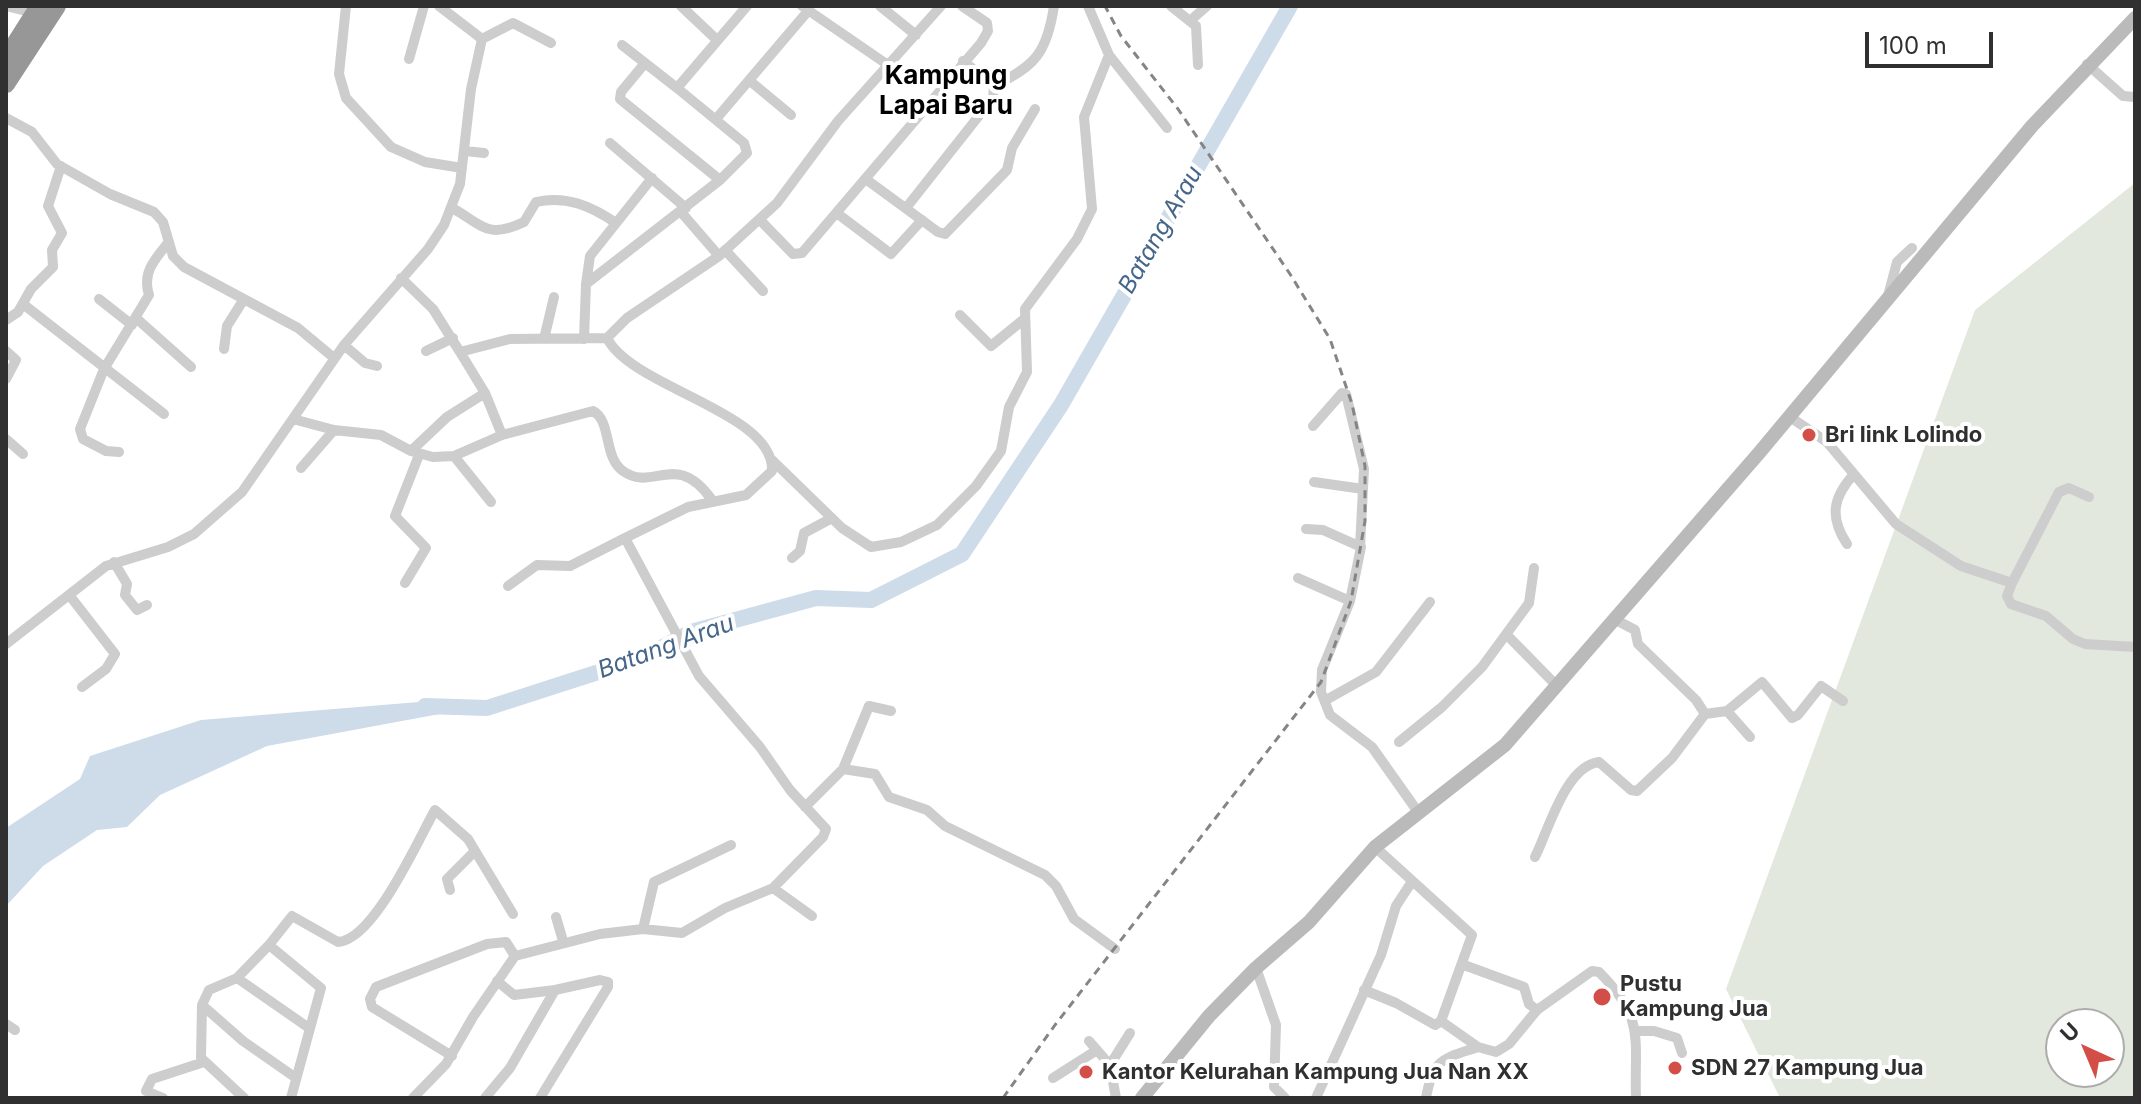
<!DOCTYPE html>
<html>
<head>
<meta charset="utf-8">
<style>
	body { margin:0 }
	#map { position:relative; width:2141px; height:1104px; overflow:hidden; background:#fff; font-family:Inter,sans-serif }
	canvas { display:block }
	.frame { position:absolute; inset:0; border:8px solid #303030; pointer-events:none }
	.north { position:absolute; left:2045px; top:1008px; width:80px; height:80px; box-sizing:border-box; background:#fff; border:2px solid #acacac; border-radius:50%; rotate:316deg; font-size:22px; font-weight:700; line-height:32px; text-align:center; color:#303030 }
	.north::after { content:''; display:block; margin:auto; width:28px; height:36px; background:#d34e47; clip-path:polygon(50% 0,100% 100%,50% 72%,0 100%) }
	.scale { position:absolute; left:1865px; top:32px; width:128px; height:36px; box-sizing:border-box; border:4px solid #303030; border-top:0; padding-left:10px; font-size:24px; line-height:28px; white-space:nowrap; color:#303030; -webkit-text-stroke:6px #fff; paint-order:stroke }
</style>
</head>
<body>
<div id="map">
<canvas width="2141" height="1104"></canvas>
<div class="frame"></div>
<div class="north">U</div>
<div class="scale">100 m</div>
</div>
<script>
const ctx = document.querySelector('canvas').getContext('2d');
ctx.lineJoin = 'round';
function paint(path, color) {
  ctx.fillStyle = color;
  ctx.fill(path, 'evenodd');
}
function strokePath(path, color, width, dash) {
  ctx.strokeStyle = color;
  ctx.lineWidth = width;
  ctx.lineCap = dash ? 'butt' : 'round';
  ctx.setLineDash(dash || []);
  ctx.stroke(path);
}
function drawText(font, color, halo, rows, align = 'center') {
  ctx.font = font + ' Inter,sans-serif';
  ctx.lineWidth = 8;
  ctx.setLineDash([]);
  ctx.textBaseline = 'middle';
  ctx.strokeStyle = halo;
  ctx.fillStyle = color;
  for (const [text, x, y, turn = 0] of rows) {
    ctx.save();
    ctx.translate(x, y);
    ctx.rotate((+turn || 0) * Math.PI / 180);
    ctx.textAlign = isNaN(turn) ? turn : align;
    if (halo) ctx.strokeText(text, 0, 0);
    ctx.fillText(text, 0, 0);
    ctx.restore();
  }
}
const green = new Path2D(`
	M2135,183V1098H1780L1726,989L1975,310ZM2061,1024H2109V1072H2061Z`);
const water = new Path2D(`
	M443,700L445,713L267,746L160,795L127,827L97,830L43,866L6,906V828L80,779L90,756L201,720Z`);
const river = new Path2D(`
	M425,706L487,708L642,658L691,632L816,598L871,600L962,554L1061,405L1290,6`);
const street = new Path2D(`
	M6,6L34,13
	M346,6L339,74L346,98L391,147L425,162L462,168
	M681,6L717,40
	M802,6L888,65
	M880,6L916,35
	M1171,6L1196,26L1198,65
	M1192,19L1207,6
	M482,39L513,23L551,43
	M622,45L677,88
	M1109,55L1167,128
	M409,59L424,6
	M645,63L621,92L620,99L720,180
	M2087,64L2123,96L2135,97
	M750,81L791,115
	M994,86C1035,66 1047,53 1054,6
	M6,118L32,132L57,164L110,194L154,212L163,222L173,256L184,267L298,328L334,358
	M716,119L808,11
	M610,143L686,208
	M465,151L484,153
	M867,180L938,232L945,234L1007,170L1012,148L1035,109
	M452,208C482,224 486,240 524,222L536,202C566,195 591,206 616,223
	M906,208L993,98L994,86L963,61
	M681,212L719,256
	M838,214L891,254L922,220
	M760,220L793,254L802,253L981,43L988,31L987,23L962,6
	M725,250L763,291
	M401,278L433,309L460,352L510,339L607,338C632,388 775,412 772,471L746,495L688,507L625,538L699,676L760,747L790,790L826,829L823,837L773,888L725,908L682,933L643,929L600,934L515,956L473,1017L446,1064L413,1098
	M586,284L590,256L652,178
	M1888,296L1897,262L1912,248
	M99,299L132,325
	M23,304L164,414
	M960,315L991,346L1023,320
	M136,318L191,367
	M6,320L18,312L31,289L53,267L52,250L62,233L48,206L61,166
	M607,338L627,318L719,256L777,203L838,121L941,6
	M544,339L554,297
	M584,339L586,284L720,180L747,153L744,143L677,88L747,6
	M344,345L365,363L377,366
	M224,349L227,326L244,299
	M6,351L16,360L6,379
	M426,351L453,338
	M460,352L485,393L502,435
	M1790,417L1827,442L1896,524L1961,566L2012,583L2007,596L2011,604L2046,616L2073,639L2085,644L2135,647
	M293,419L334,430L381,435L411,451L433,457L454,456L502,435L593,411C612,421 603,457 623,471C653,493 676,449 712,500
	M1313,426L1342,393L1346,394L1364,469L1360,547
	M6,439L23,454
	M411,451L447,417L485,393
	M119,452L106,451L83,439L80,429L104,369L149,295C142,273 154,260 168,243
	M454,456L491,502
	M771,459L842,528L871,547L901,542L937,525L976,486L1001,451L1009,407L1027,372L1025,309L1077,239L1092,209L1084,117L1109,55L1088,6
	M301,468L334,430
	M1314,482L1363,489
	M1306,529L1323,530L1361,547L1350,601L1322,670L1321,692L1330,715L1372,747L1418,812
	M1847,544C1829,517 1833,497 1854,474
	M792,558L800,551L804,533L832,518
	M114,562L127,584L125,595L137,610L147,605
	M1298,578L1350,601
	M405,583L426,548L395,516L419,455
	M2012,583L2059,492L2069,488L2089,497
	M508,586L537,565L570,566L625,538
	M70,596L115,654L106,669L82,687
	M1506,634L1556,685
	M6,644L106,566L168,547L194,534L242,492L344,345L428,249L444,225L460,184L471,89L482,39L439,6
	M1326,700L1376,672L1430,602
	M1727,711L1750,737
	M1705,714L1727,711L1762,682L1792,718L1798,715L1821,686L1843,701
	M1399,742L1442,707L1482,667L1529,603L1534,568
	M843,769L869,706L891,711
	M805,807L843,769L875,774L889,797L927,810L945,826L1045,875L1056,886L1074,919L1115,949
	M1375,847L1472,935L1441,1021
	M1535,857C1548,832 1565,766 1599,762L1631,790L1637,791L1672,758L1705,714L1696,700L1638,644L1635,630L1616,620
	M773,888L812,916
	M450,890L447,879L474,852
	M556,917L563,941
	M643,929L654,882L731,845
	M269,945L292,916L338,942C374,940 418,840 435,810L468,839L513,914
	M1464,965L1524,987L1529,1004L1537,1010
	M1256,968L1276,1025L1274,1087L1285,1098
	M237,978L309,1028
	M497,981L514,995L555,990
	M1364,990L1396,1003L1435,1025L1441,1021
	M202,1005L201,1058L244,1098
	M1441,1021L1478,1047L1496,1052L1509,1044L1537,1010L1592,971L1599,972C1646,1019 1634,1039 1636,1098
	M6,1024L15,1030
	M1637,1031H1654L1677,1038L1682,1053
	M1089,1041L1110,1065L1116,1098
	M452,1056L372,1007L370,999L376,987L487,944L506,942L515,956
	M1110,1065L1130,1033
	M1053,1078L1097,1050
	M163,1098L146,1091L152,1079L204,1062
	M291,1098L321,988L269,945L237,978L209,990L202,1005L243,1041L296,1078
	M485,1098L510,1068L555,990L600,980L608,982V987L540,1098
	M1316,1098L1381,955L1396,906L1411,883
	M1426,1098C1433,1058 1443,1059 1478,1047`);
const secondary = new Path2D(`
	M1142,1098L1209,1016L1256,968L1309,922L1375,847L1505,745L1759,453L2032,126L2135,18`);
const highway = new Path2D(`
	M6,58L39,6
	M6,84L57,6`);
const rail = new Path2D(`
	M1003,1098L1055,1025L1321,682L1351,601L1365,521V466L1352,404L1330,339L1290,274L1178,109L1121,36L1105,6`);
const markers = [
	[1809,435,8,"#d34e47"],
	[1602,997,10,"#d34e47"],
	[1675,1068,8,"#d34e47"],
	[1086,1072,8,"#d34e47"]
];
const poiNames = [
	["Bri link Lolindo",1825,435],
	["Pustu",1620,984],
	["Kampung Jua",1620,1009],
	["SDN 27 Kampung Jua",1691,1068],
	["Kantor Kelurahan Kampung Jua Nan XX",1102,1072]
];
const waterNames = [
	["Batang Arau",1161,230,-60],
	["Batang Arau",666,647,-20]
];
const quarterNames = [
	["Kampung",946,76],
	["Lapai Baru",946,106]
];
paint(green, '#e2e8dd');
paint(water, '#cedbe9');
strokePath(river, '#cedbe9', 16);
strokePath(street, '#cdcdcd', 10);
strokePath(secondary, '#bababa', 14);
strokePath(highway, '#979797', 18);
strokePath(rail, '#858585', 3, [8, 6]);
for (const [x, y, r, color] of markers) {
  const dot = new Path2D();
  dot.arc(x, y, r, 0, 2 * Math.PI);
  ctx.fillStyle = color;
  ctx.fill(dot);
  strokePath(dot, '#fff', 3);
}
drawText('bold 22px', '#303030', '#fff', poiNames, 'left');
drawText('italic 24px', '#46678a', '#fff', waterNames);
drawText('bold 26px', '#000', '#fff', quarterNames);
</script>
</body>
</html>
